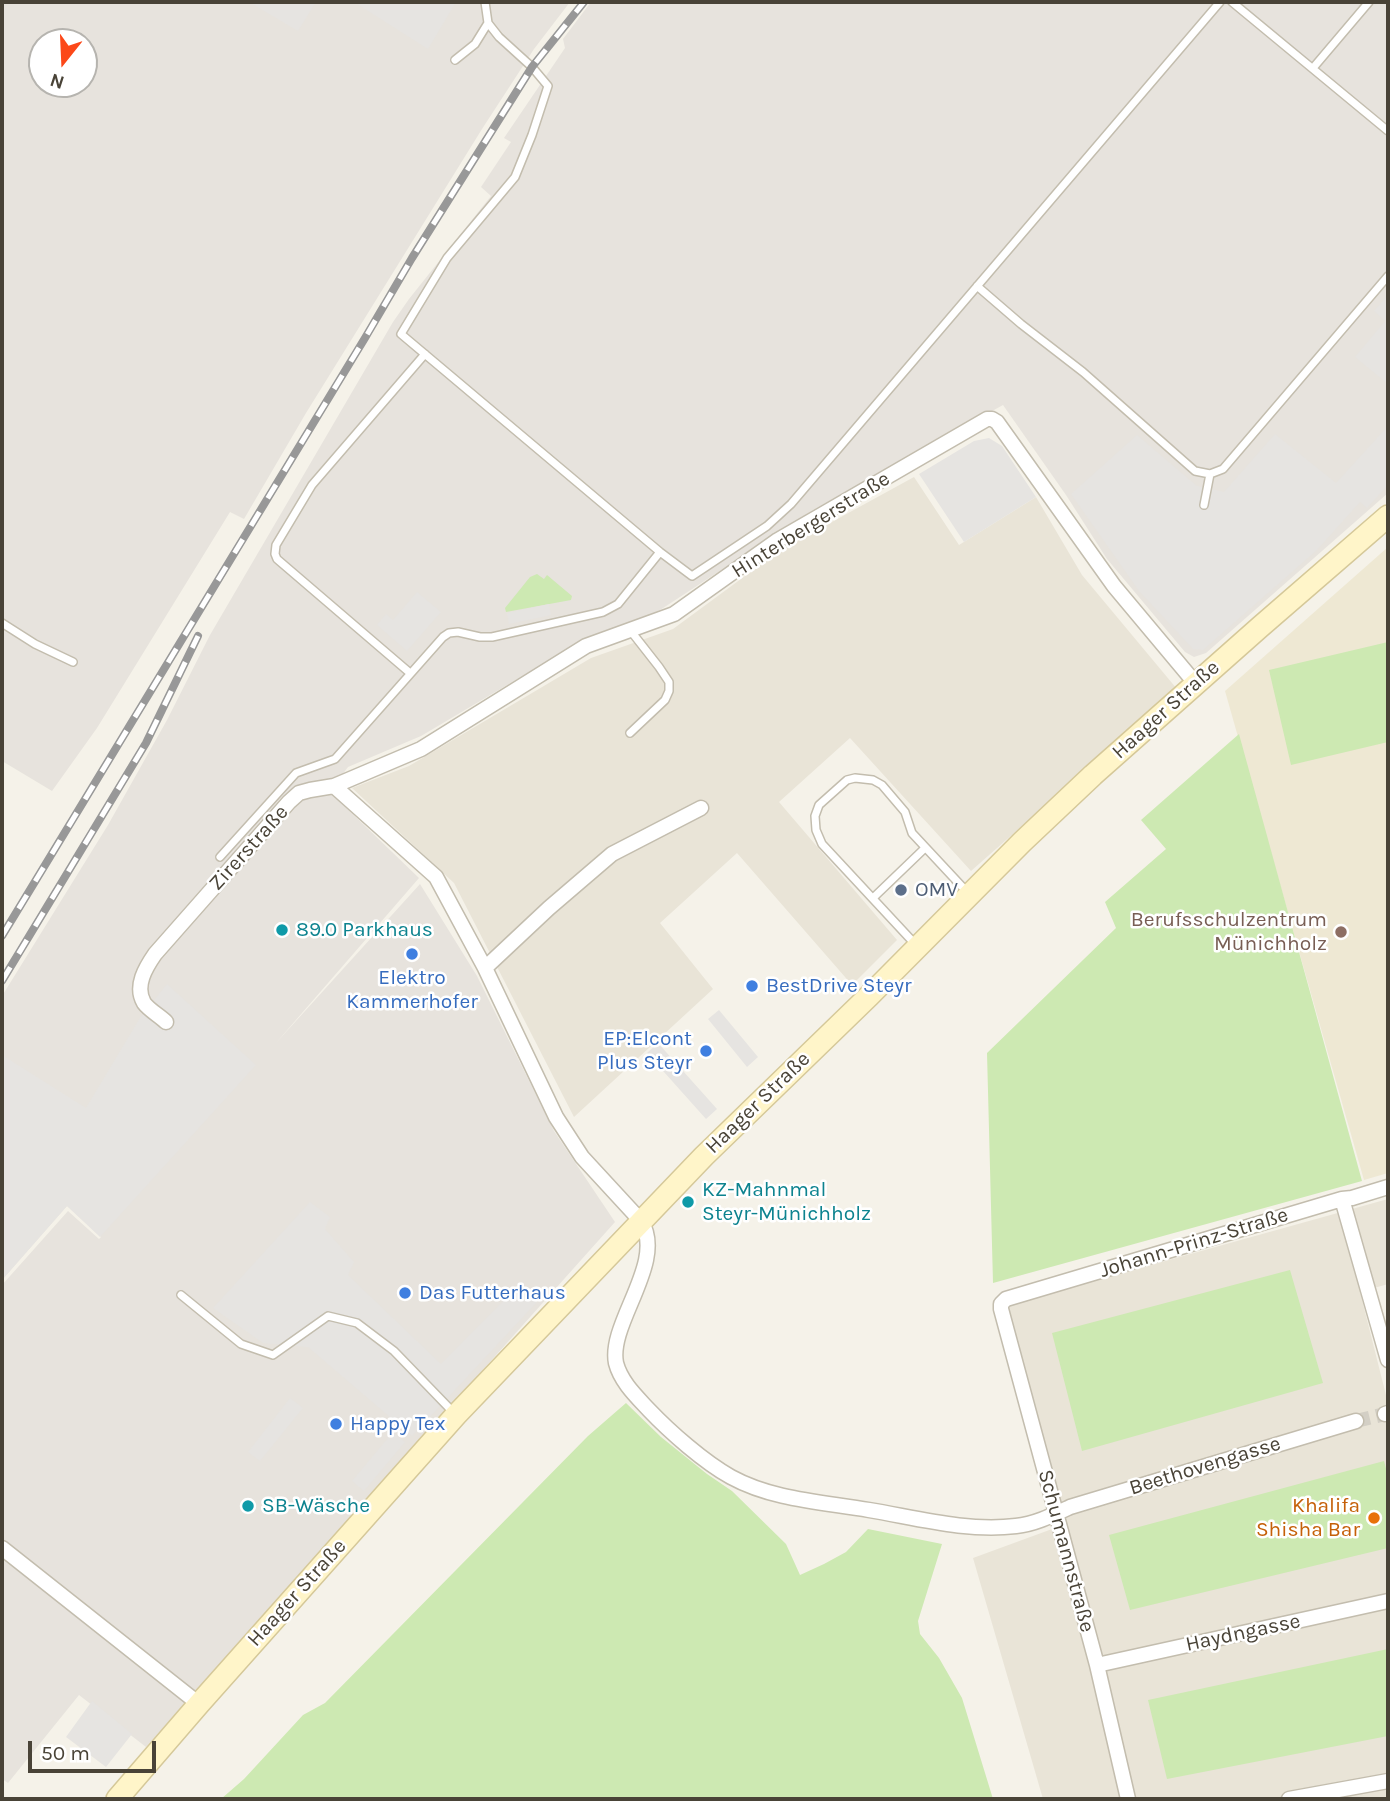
<!DOCTYPE html>
<html>
<head>
<meta charset="utf-8">
<style>
	body { margin:0 }
	#map { position:relative; width:1390px; height:1801px; overflow:hidden; background:#f5f2e9; font-family:Karla,sans-serif }
	canvas { display:block }
	.frame { position:absolute; inset:0; border:4px solid #494337; pointer-events:none }
	.north { position:absolute; left:28px; top:28px; width:70px; height:70px; box-sizing:border-box; background:#fff; border:2px solid #b6b4af; border-radius:50%; rotate:198deg; font-size:19px; font-weight:700; line-height:28px; text-align:center; color:#494337 }
	.north::after { content:''; display:block; margin:auto; width:24px; height:32px; background:#fc4819; clip-path:polygon(50% 0,100% 100%,50% 72%,0 100%) }
	.scale { position:absolute; left:28px; top:1741px; width:128px; height:32px; box-sizing:border-box; border:4px solid #494337; border-top:0; padding-left:9px; font-size:21px; line-height:24px; white-space:nowrap; color:#494337; -webkit-text-stroke:5px #fff; paint-order:stroke }
</style>
</head>
<body>
<div id="map">
<canvas width="1390" height="1801"></canvas>
<div class="frame"></div>
<div class="north">N</div>
<div class="scale">50 m</div>
</div>
<script>
const ctx = document.querySelector('canvas').getContext('2d');
ctx.lineJoin = 'round';
function paint(path, color) {
  ctx.fillStyle = color;
  ctx.fill(path, 'evenodd');
}
function strokePath(path, color, width, dash) {
  ctx.strokeStyle = color;
  ctx.lineWidth = width;
  ctx.lineCap = dash ? 'butt' : 'round';
  ctx.setLineDash(dash || []);
  ctx.stroke(path);
}
function drawText(font, color, halo, rows, align = 'center') {
  ctx.font = font + ' Karla,sans-serif';
  ctx.lineWidth = 5;
  ctx.setLineDash([]);
  ctx.textBaseline = 'middle';
  ctx.strokeStyle = halo;
  ctx.fillStyle = color;
  for (const [text, x, y, turn = 0] of rows) {
    ctx.save();
    ctx.translate(x, y);
    ctx.rotate((+turn || 0) * Math.PI / 180);
    ctx.textAlign = isNaN(turn) ? turn : align;
    if (halo) ctx.strokeText(text, 0, 0);
    ctx.fillText(text, 0, 0);
    ctx.restore();
  }
}
const residential = new Path2D(`
	M914,477L959,545L1036,497L1082,575L1177,689L971,871L850,738L779,802L897,940L852,985L737,853L660,923L713,989L574,1117L454,883L352,788L409,766L591,658L673,629L779,551Z
	M1388,1199V1284L1360,1292L1388,1403V1799H1043L973,1558L1063,1525L1007,1305Z`);
const industrial = new Path2D(`
	M2,2H570L534,49L482,129L306,413L244,519L230,512L97,728L52,791L2,761ZM42,42H84V84H42Z
	M591,2H1388V493L1206,653L1194,657L1185,652L1107,559L1066,495L1003,405L813,510L660,610L633,622L606,630L573,646L421,736L348,767L336,783V798L419,878L276,1043L420,884L477,976L554,1131L615,1222L146,1747L79,1695L8,1783L2,1779V1285L68,1211L99,1239L101,1237L67,1206L2,1280V996L108,825L167,720L210,635L393,322L409,299L491,196L481,187L511,142L504,138L565,48L563,39Z`);
const education = new Path2D(`
	M1388,547V1173L1364,1180L1225,691Z`);
const green = new Path2D(`
	M537,574L544,579L547,575L572,596L571,600L506,612L505,608L530,577Z
	M1388,642V742L1291,765L1269,670Z
	M1239,734L1362,1181L993,1283L987,1053L1116,928L1105,902L1166,849L1141,820Z
	M1290,1270L1323,1383L1082,1451L1052,1333Z
	M626,1403L661,1437L707,1474L732,1491L786,1544L800,1575L824,1564L846,1552L868,1529L942,1544L918,1621L920,1634L939,1658L962,1698L993,1799H221L244,1779L303,1715L325,1703L588,1436Z
	M1384,1461L1388,1476V1548L1130,1610L1109,1535Z
	M1388,1649V1736L1167,1779L1148,1700Z`);
const parking = new Path2D(`
	M249,2H316L298,31Z
	M354,2H456L428,49Z
	M1388,295V384L1355,357L1385,321L1374,311Z
	M1388,426V485L1367,508L1360,502L1317,550L1203,650L1193,649L1139,591L1071,494L1137,435L1197,486L1224,492L1275,434L1336,483Z
	M989,438L1002,446L1036,497L964,542L919,474L974,441Z
	M417,592L441,612L407,651L377,625L386,614L393,620Z
	M549,604L551,615L509,624L507,613Z
	M167,984L256,1065L100,1237L67,1206L2,1280V1055L86,1108L140,1018Z
	M719,1010L758,1057L747,1067L708,1019Z
	M658,1043L717,1109L706,1119L647,1053Z
	M310,1202L330,1217L325,1229L354,1262L348,1275L441,1364L519,1285L537,1302L412,1436L308,1347L263,1343L213,1308Z
	M290,1398L303,1408L260,1461L248,1452Z
	M393,1432L405,1442L364,1491L352,1481Z
	M92,1701L132,1734L106,1767L66,1737Z`);
const minorTunnel = new Path2D(`
	M1356,1421L1385,1414`);
const service = new Path2D(`
	M485,2L488,23L499,37L532,67L548,86L532,135L515,177L447,258L401,334L660,552L692,576L767,526L791,504L1220,2
	M1232,2L1388,131
	M455,60L475,44L488,23
	M1313,68L1369,2
	M977,286L1021,324L1083,372L1195,471L1210,474L1223,469L1388,276
	M1204,505L1210,474
	M2,623L35,644L73,662
	M410,673L277,559L275,554L276,545L312,485L425,354
	M630,733L665,700L669,691V682L659,667L630,630
	M220,857L296,773L335,759L443,637L449,633L458,632L480,637H492L603,612L618,604L660,552
	M873,898L925,848
	M915,944L822,844L816,830L815,816L819,805L847,780L855,778L873,780L882,785L905,812L912,833L967,892
	M181,1295L241,1344L273,1355L328,1316L357,1323L394,1351L453,1412`);
const minor = new Path2D(`
	M334,786L436,877L485,968L556,1117L582,1157L641,1221C667,1262 608,1323 616,1363C621,1382 636,1396 649,1410C670,1432 704,1462 731,1477C773,1500 823,1502 869,1510C917,1518 967,1532 1016,1526C1035,1524 1053,1515 1070,1507L1356,1421
	M485,968L549,908L612,854L701,808
	M166,1022C160,1016 149,1010 144,1003C134,986 146,967 155,954L289,802L299,793L310,790L334,786L421,749L586,646L674,614L778,540L987,419H992L997,422L1114,586L1196,684
	M1342,1199L1388,1360
	M1385,1414L1388,1413
	M2,1548L199,1704
	M1097,1665L1388,1601
	M1128,1799L1097,1665L1001,1309V1304L1006,1299L1342,1199L1352,1198L1388,1187
	M1289,1799L1388,1781`);
const secondary = new Path2D(`
	M117,1799L199,1704L456,1415L704,1156L869,996L1022,842L1093,775L1260,627L1388,516`);
const rail = new Path2D(`
	M2,936L365,338L412,258L532,67L584,2
	M2,981L146,743L198,636`);
const markers = [
	[901,890,7,"#5c6f8a"],
	[282,930,7,"#0f9aa8"],
	[1341,932,7,"#8d6e63"],
	[412,954,7,"#3f7fe0"],
	[752,986,7,"#3f7fe0"],
	[706,1051,7,"#3f7fe0"],
	[688,1202,7,"#0f9aa8"],
	[405,1293,7,"#3f7fe0"],
	[336,1424,7,"#3f7fe0"],
	[248,1506,7,"#0f9aa8"],
	[1374,1518,7,"#e8710a"]
];
const streetNames = [
	["Hinterbergerstraße",811,525,-32],
	["Haager Straße",1166,710,-42],
	["Zirerstraße",249,848,-48],
	["Haager Straße",758,1103,-44],
	["Johann-Prinz-Straße",1194,1243,-17],
	["Beethovengasse",1205,1466,-17],
	["Schumannstraße",1066,1551,75],
	["Haager Straße",297,1593,-48],
	["Haydngasse",1243,1633,-12]
];
const serviceNames = [
	["OMV",915,890]
];
const educationNames = [
	["Berufsschulzentrum",1327,920],
	["Münichholz",1327,944]
];
const cultureNames = [
	["89.0 Parkhaus",296,930],
	["KZ-Mahnmal",702,1190],
	["Steyr-Münichholz",702,1214],
	["SB-Wäsche",262,1506]
];
const shopNames = [
	["Elektro",412,978,"center"],
	["Kammerhofer",412,1002,"center"],
	["BestDrive Steyr",766,986],
	["EP:Elcont",692,1039,"right"],
	["Plus Steyr",692,1063,"right"],
	["Das Futterhaus",419,1293],
	["Happy Tex",350,1424]
];
const foodNames = [
	["Khalifa",1360,1506],
	["Shisha Bar",1360,1530]
];
paint(residential, '#e9e4d7');
paint(industrial, '#e7e3dd');
paint(education, '#eee8d3');
paint(green, '#cde9b2');
paint(parking, '#e6e4e1');
strokePath(minorTunnel, '#d3cfc5', 14, [14, 7]);
strokePath(service, '#c3bdae', 10);
strokePath(minor, '#c3bdae', 17);
strokePath(secondary, '#d5c899', 24);
strokePath(service, '#fff', 7);
strokePath(minor, '#fff', 14);
strokePath(secondary, '#fff5c9', 21);
strokePath(rail, '#989898', 8);
strokePath(rail, '#fff', 5, [16]);
for (const [x, y, r, color] of markers) {
  const dot = new Path2D();
  dot.arc(x, y, r, 0, 2 * Math.PI);
  ctx.fillStyle = color;
  ctx.fill(dot);
  strokePath(dot, '#fff', 2.5);
}
drawText('21px', '#494337', '#fff', streetNames);
drawText('21px', '#4e5e75', '#fff', serviceNames, 'left');
drawText('21px', '#785e54', '#fff', educationNames, 'right');
drawText('21px', '#0d838f', '#fff', cultureNames, 'left');
drawText('21px', '#366cbe', '#fff', shopNames, 'left');
drawText('21px', '#c56008', '#fff', foodNames, 'right');
</script>
</body>
</html>
